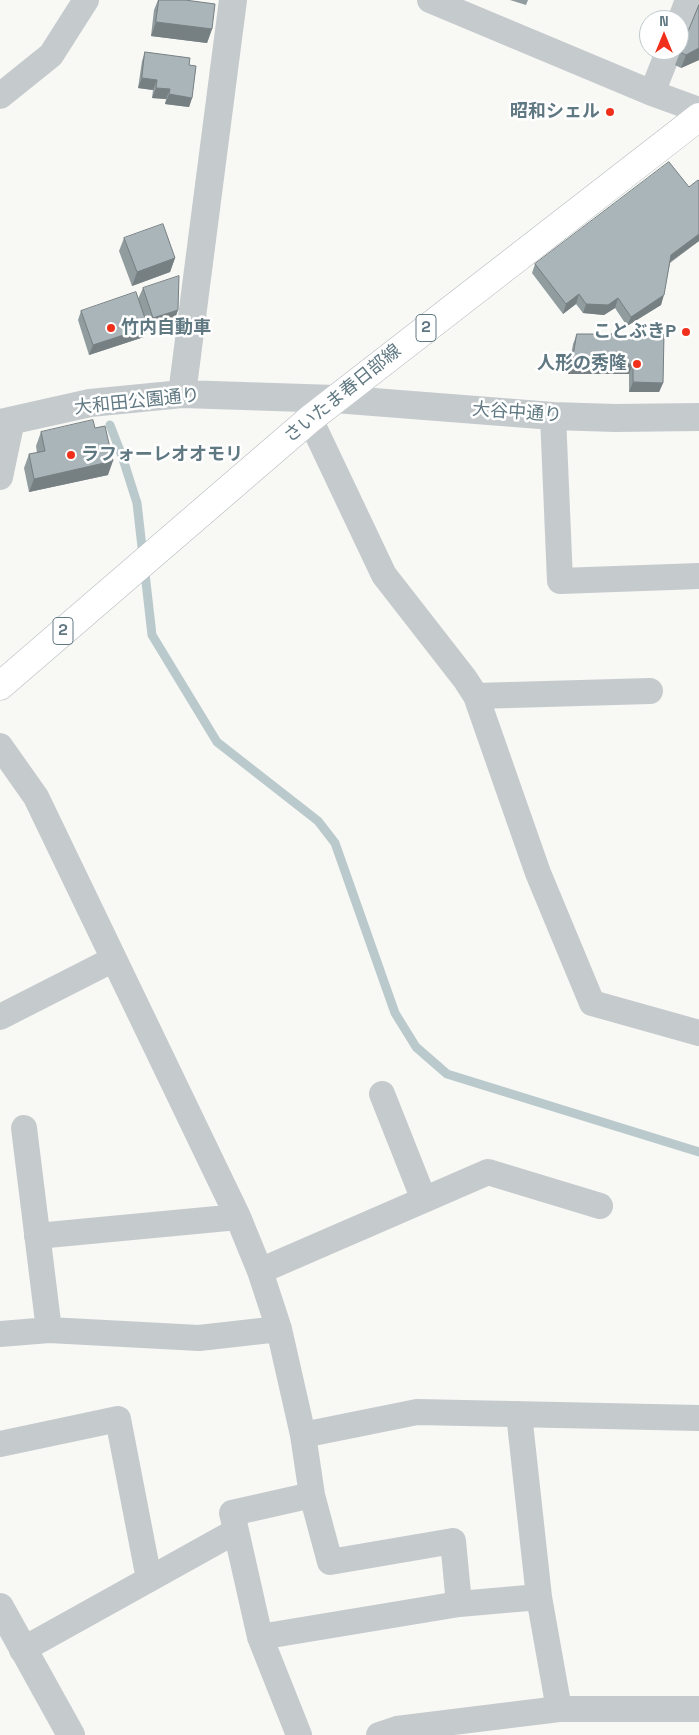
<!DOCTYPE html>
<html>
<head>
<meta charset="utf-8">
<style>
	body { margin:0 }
	#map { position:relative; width:699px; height:1735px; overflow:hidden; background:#f8f8f5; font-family:"Space Grotesk",sans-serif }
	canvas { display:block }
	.north { position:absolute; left:639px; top:10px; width:50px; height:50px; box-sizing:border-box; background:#fff; border:1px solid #bfc9cd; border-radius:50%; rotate:0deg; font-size:14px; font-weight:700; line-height:20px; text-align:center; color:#607882 }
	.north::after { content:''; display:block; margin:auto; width:18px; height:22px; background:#f1301b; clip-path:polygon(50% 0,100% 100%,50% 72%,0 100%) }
</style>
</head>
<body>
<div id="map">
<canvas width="699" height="1735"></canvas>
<div class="north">N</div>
</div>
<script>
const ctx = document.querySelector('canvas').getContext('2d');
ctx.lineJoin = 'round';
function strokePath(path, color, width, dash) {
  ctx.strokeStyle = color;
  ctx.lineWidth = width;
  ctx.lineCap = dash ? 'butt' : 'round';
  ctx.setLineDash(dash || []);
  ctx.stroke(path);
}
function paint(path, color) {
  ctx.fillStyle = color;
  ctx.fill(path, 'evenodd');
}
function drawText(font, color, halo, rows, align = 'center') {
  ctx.font = font + ' "Space Grotesk","Noto Sans JP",sans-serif';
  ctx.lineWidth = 5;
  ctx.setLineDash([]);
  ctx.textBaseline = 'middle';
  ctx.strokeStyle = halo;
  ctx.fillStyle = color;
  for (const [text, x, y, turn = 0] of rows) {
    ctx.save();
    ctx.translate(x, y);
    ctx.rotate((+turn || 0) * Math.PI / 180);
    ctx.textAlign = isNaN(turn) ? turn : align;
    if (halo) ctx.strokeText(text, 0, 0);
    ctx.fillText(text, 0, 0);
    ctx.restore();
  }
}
const stream = new Path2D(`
	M110,425L122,456L137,503L152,635L217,742L318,821L335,843L395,1013L416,1047L447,1074L699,1152`);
const minor = new Path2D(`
	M430,0L652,93L699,110
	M679,24L688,0
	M652,93L669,50
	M0,96L51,55L86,0
	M553,416L560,581L699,576
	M310,419L384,575L465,679L476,696L538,873L592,1003L699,1033
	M0,477L12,420
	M476,696L650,691
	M0,746L36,797L238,1217L260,1271L279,1329L303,1435L312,1495L232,1513L260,1637L299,1735
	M0,1017L114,959
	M382,1094L424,1200
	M24,1128L49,1330
	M37,1236L238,1217
	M260,1271L488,1172L600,1206
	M0,1334L49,1330L199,1338L279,1329
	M519,1414L539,1597
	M303,1435L417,1412L699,1418
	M0,1444L118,1419L149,1579
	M459,1604L539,1597L559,1709
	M260,1637L459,1604L453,1541L330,1562L312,1495
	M22,1650L236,1531
	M379,1735L397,1729L559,1709H699`);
const tertiary = new Path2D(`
	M182,394L233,0
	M0,423L90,403L182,394L335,399L553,416L615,418L699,417
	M0,1607L71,1735`);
const primary = new Path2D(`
	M0,686L310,419L699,117`);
const wall = new Path2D(`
	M158,0H185L212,29L207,43L151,36L154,10Z
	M510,0H528L526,5Z
	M699,5V60L681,68L675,65Z
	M145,52L189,65L192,98L189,107L165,104L166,99L152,98L153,90L138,88L142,61Z
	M124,238L175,258L170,272L132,286L119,251Z
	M699,241L670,263L661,305L627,326L615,308L604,315L583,313L576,304L563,314L532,273L535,264Z
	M143,288L178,310L173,324L148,332L147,329L144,337L89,355L78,320L81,311L138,299Z
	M577,334H664L663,383L659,392H629V374H568L573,344Z
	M95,428L108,475L29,492L24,468L29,454L37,453L36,446L41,432Z`);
const shadedWall = new Path2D(`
	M156,22L212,29L207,43L151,36Z
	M699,48V60L681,68L686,55Z
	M142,78L157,80L153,90L138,88Z
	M156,88L170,89L166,99L152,98Z
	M169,94L192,98L189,107L165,104Z
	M699,234V241L667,264L671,255Z
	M175,258L170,272L132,286L137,272Z
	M579,294L576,304L563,314L566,304Z
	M664,295L661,305L627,326L631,317Z
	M618,298L615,308L604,315L583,313L586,304Z
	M178,310L173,324L148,332L153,318Z
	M148,327L144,337L89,355L93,345Z
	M572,364H633L629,374H568Z
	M633,382L663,383L659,392H629Z
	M113,461L108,475L29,492L34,479Z`);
const building = new Path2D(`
	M159,0H185L215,4L212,29L156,22Z
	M699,5V48L686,55L680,52Z
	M145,52L190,58L189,65L196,66L192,98L169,94L170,89L156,88L157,80L142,78Z
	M669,162L689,187L698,180L699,181V234L671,255L664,295L631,317L618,298L608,305L586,304L579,294L566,304L535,264Z
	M163,224L175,258L137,272L124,238Z
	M179,276L178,310L153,318L143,288Z
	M136,292L148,327L93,345L81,311Z
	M577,334H664L663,383L633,382V364H572Z
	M93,420L95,428L105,426L113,461L34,479L29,454L45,451L41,432Z`);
const markers = [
	[610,112,5,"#f1301b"],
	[111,328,5,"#f1301b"],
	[686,332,5,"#f1301b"],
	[637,364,5,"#f1301b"],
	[71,455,5,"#f1301b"]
];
const shields = [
	[426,328,20],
	[63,631,20]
];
const shieldNames = [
	["2",426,328],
	["2",63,631]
];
const poiNames = [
	["昭和シェル",600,112],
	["竹内自動車",121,328,"left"],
	["ことぶきP",676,332],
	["人形の秀隆",627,364],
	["ラフォーレオオモリ",81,455,"left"]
];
const streetNames = [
	["さいたま春日部線",343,394,-39],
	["大和田公園通り",137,402,-6],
	["大谷中通り",517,413,4]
];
strokePath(stream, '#bacacc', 9);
strokePath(primary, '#b5bcbf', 29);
strokePath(minor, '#c5cacd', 26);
strokePath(tertiary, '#c5cacd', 28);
strokePath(primary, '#fff', 28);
paint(wall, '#919c9f');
paint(shadedWall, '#767f82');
paint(building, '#a9b5b9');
strokePath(building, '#767f82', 1);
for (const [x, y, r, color] of markers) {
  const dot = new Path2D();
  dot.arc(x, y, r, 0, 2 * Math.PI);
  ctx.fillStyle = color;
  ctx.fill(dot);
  strokePath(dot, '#fff', 2);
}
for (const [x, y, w] of shields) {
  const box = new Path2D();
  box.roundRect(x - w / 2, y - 13.5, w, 27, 4);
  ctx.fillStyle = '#fff';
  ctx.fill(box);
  strokePath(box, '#607882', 1);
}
drawText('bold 16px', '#607882', null, shieldNames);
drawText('bold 18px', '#607882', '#fff', poiNames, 'right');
drawText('18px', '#607882', '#fff', streetNames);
</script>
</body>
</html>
